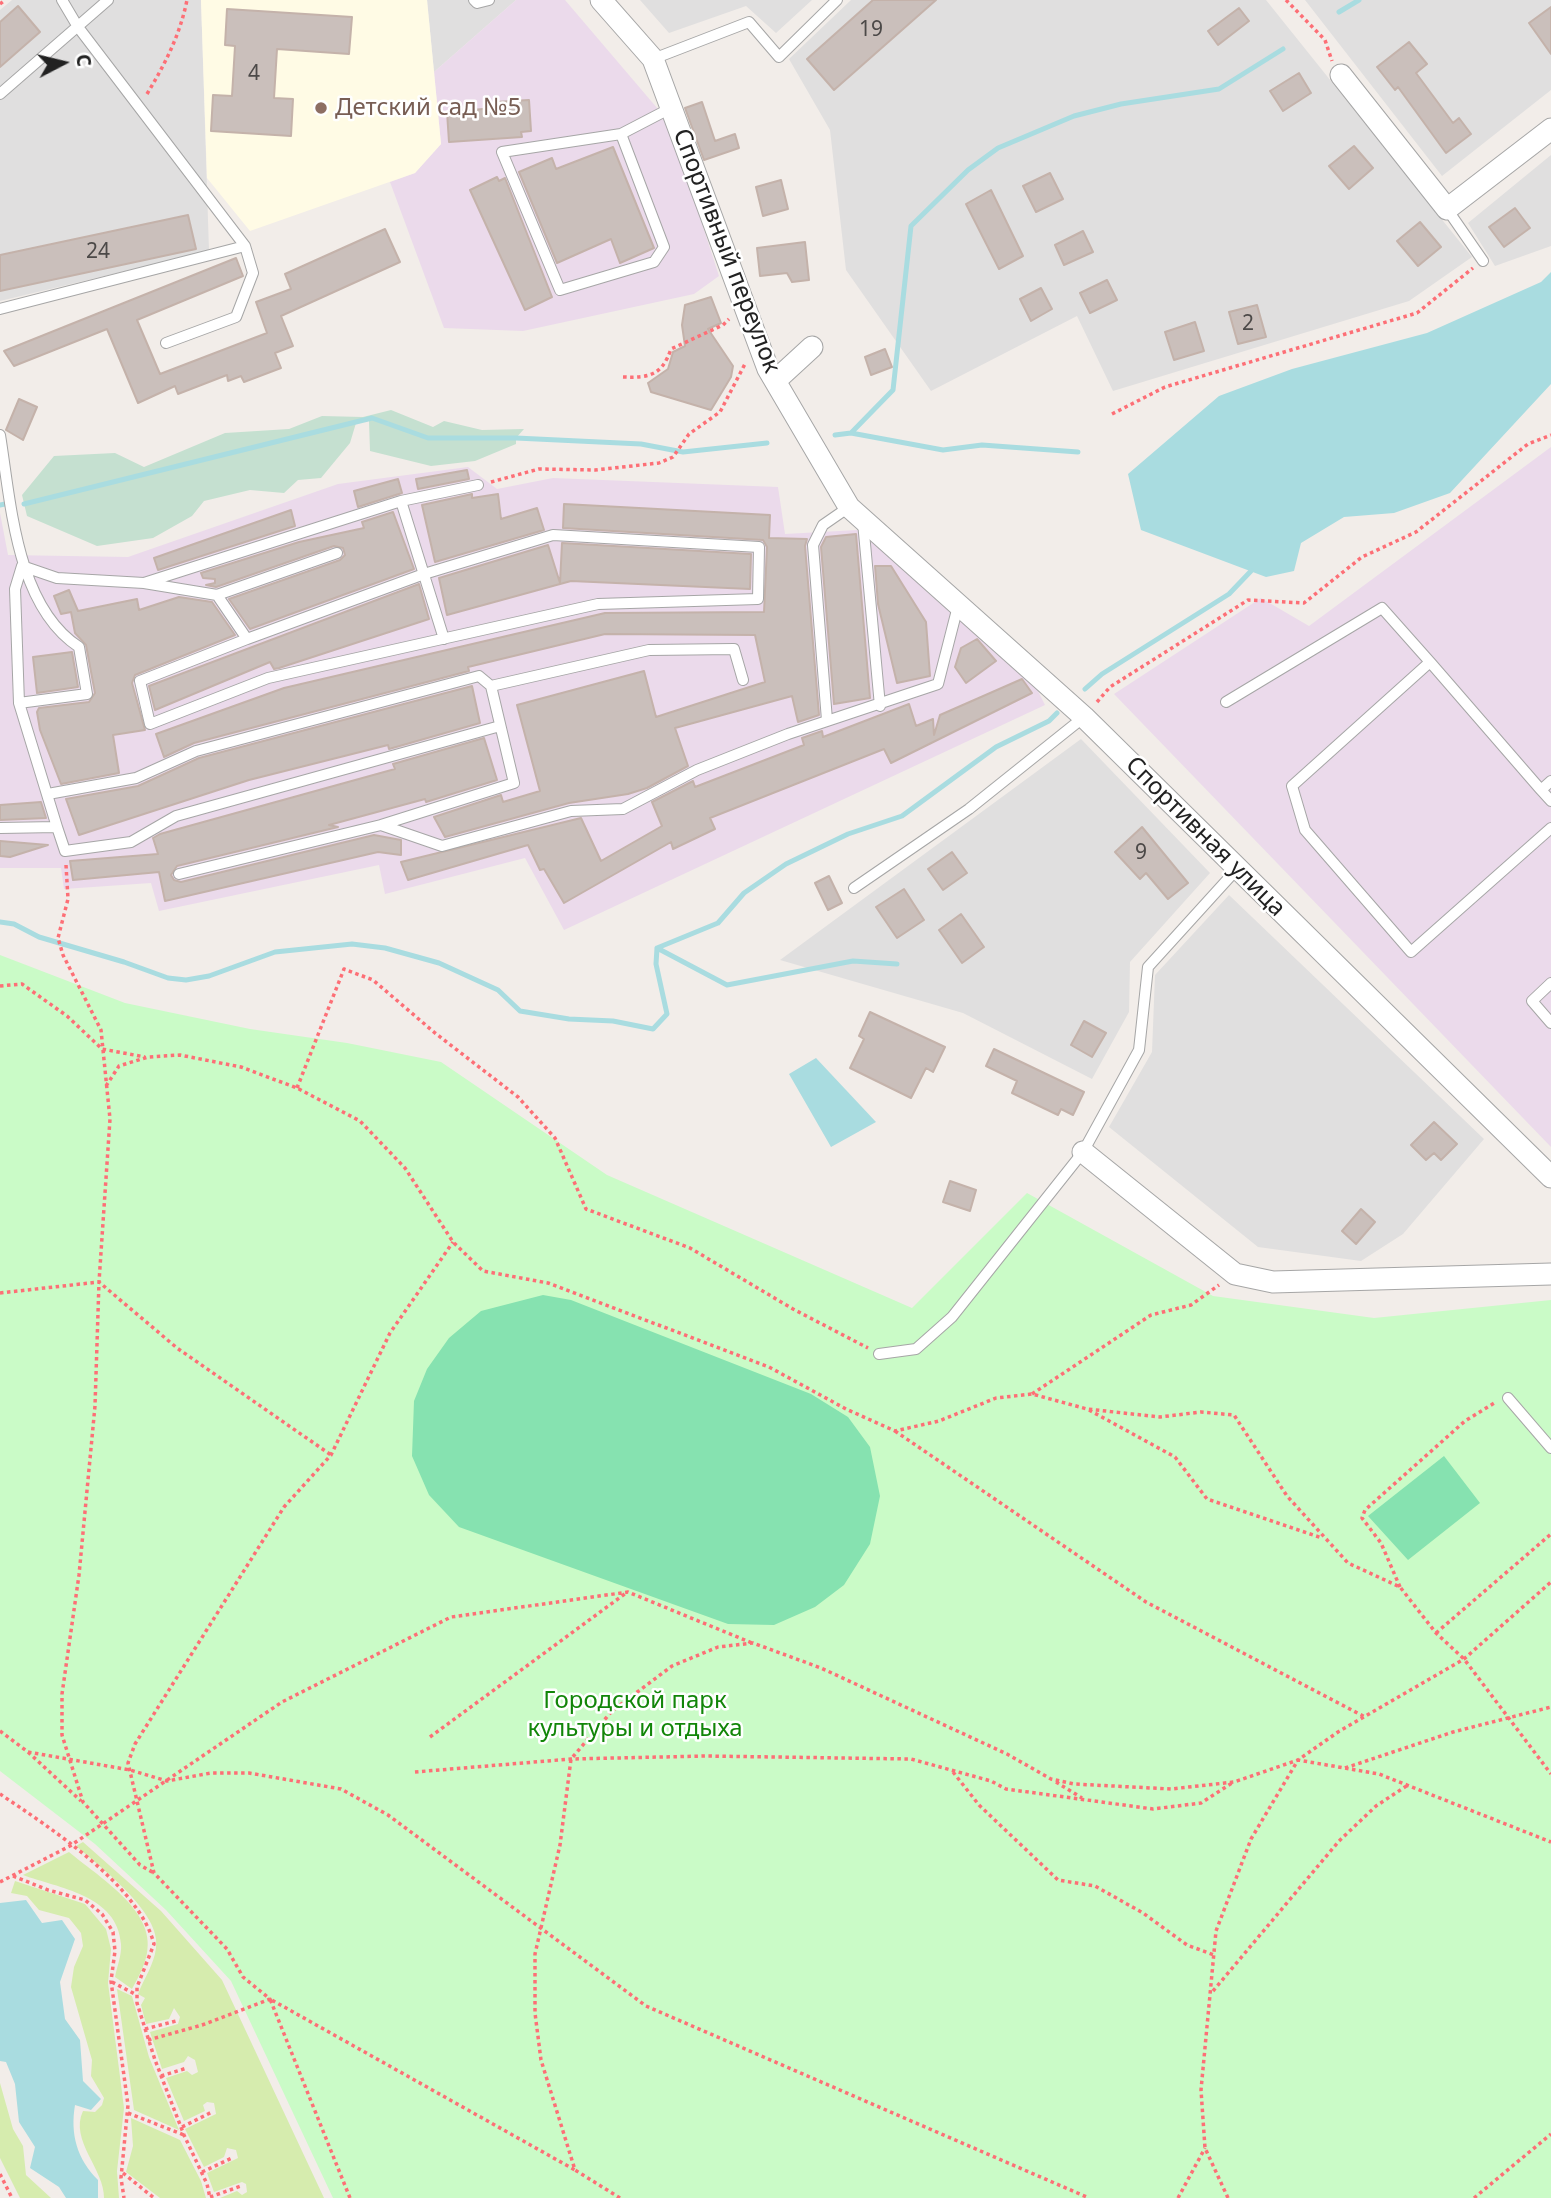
<!DOCTYPE html>
<html>
<head>
<meta charset="utf-8">
<style>
	body { margin:0 }
	#map { position:relative; width:1551px; height:2198px; overflow:hidden; background:#f2ede9; font-family:"Noto Sans",sans-serif }
	canvas { display:block }
	.north { position:absolute; left:28px; top:28px; width:70px; height:70px; -webkit-text-stroke:5px #fff; paint-order:stroke; rotate:83deg; font-size:19px; font-weight:700; line-height:28px; text-align:center; color:#222 }
	.north::after { content:''; display:block; margin:auto; width:24px; height:32px; background:#222; clip-path:polygon(50% 0,100% 100%,50% 72%,0 100%) }
</style>
</head>
<body>
<div id="map">
<canvas width="1551" height="2198"></canvas>
<div class="north">С</div>
</div>
<script>
const ctx = document.querySelector('canvas').getContext('2d');
ctx.lineJoin = 'round';
function paint(path, color) {
  ctx.fillStyle = color;
  ctx.fill(path, 'evenodd');
}
function strokePath(path, color, width, dash) {
  ctx.strokeStyle = color;
  ctx.lineWidth = width;
  ctx.lineCap = dash ? 'butt' : 'round';
  ctx.setLineDash(dash || []);
  ctx.stroke(path);
}
function drawText(font, color, halo, rows, align = 'center') {
  ctx.font = font + ' "Noto Sans",sans-serif';
  ctx.lineWidth = 5;
  ctx.setLineDash([]);
  ctx.textBaseline = 'middle';
  ctx.strokeStyle = halo;
  ctx.fillStyle = color;
  for (const [text, x, y, turn = 0] of rows) {
    ctx.save();
    ctx.translate(x, y);
    ctx.rotate((+turn || 0) * Math.PI / 180);
    ctx.textAlign = isNaN(turn) ? turn : align;
    if (halo) ctx.strokeText(text, 0, 0);
    ctx.fillText(text, 0, 0);
    ctx.restore();
  }
}
const residential = new Path2D(`
	M12,0H201L209,251L0,301V10Z
	M427,0H516L434,72Z
	M640,0H812L776,33L746,6L669,33Z
	M851,0H1266L1472,257L1409,301L1113,391L1077,316L931,391L846,270L830,130L789,59Z
	M1305,0H1551V90L1442,176Z
	M1551,155V246L1495,266L1468,223Z
	M1081,739L1210,873L1130,962L1129,1012L1092,1079L963,1013L780,960Z
	M1229,895L1484,1139L1403,1234L1361,1261L1258,1247L1109,1127L1152,1052L1155,975Z`);
const industrial = new Path2D(`
	M516,0H565L669,122L719,276L694,294L523,331L444,328L390,182L415,173L441,144L434,72Z
	M1551,447V1147L1114,694L1261,598L1309,626Z
	M468,467L497,489L553,478L778,487L785,534L857,530L1030,675L1045,705L564,930L525,858L385,894L379,865L159,911L151,883L64,889L61,868H0V513L8,555L128,557L338,484Z`);
const education = new Path2D(`
	M201,0H427L441,144L415,173L250,231L207,178Z`);
const grass = new Path2D(`
	M83,1842L161,1911L222,1980L324,2198H220L237,2191L242,2195L247,2192L246,2184L242,2182L214,2192L207,2173L238,2158L236,2150L227,2148L224,2157L204,2167L185,2129L216,2114L214,2103L207,2102L203,2105L205,2111L184,2121L166,2078L187,2071L192,2075L198,2072L195,2060L188,2056L184,2062L162,2069L150,2032L178,2024L180,2017L174,2008L169,2019L146,2024L141,2005L145,1998L138,1994C144,1978 154,1965 156,1948C162,1913 100,1867 76,1846Z
	M69,1852C97,1876 156,1910 147,1953C145,1965 138,1978 132,1989L115,1977C117,1967 122,1954 121,1944C118,1895 58,1888 23,1875Z
	M15,1881L85,1904L106,1929L111,1949L108,1983L124,2108L117,2171L119,2198H104C105,2170 69,2140 83,2111L95,2112L102,2105L104,2098L91,2076L92,2060L71,1987L74,1967L83,1946L81,1933L69,1918L39,1910L27,1896L11,1893Z
	M117,1989L132,1996L149,2057L179,2130L134,2110Z
	M0,2083L13,2129L23,2146L26,2175L51,2198H20L0,2158Z
	M131,2118L180,2140L201,2181L206,2198H160L126,2172L133,2146Z`);
const wetland = new Path2D(`
	M391,410L433,427L444,421L482,430L524,429L516,438V444L475,461L431,466L370,451L369,421L356,423L350,443L321,478L298,480L284,493L250,490L204,501L192,516L153,538L97,546L27,516L22,495L54,456L115,453L144,467L225,433L289,429L322,416L363,417Z`);
const park = new Path2D(`
	M0,955L125,1003L250,1029L347,1043L441,1062L607,1175L912,1308L1027,1193L1213,1296L1374,1318L1551,1300V2198H333L231,1981L166,1910L95,1844L0,1771Z`);
const pitch = new Path2D(`
	M543,1295L571,1300L811,1394L848,1417L870,1447L880,1496L870,1544L844,1585L815,1607L774,1625L728,1624L459,1527L429,1495L412,1456L414,1401L427,1369L449,1338L481,1311Z
	M1444,1456L1480,1503L1408,1560L1368,1516Z`);
const water = new Path2D(`
	M1551,272V384L1450,493L1394,513L1344,517L1301,543L1294,571L1266,577L1141,530L1128,474L1219,396L1292,369L1427,333L1541,282Z
	M816,1058L876,1122L831,1147L789,1074Z
	M26,1900L42,1923L62,1920L75,1939L60,1982L65,2019L80,2040L83,2081L101,2099L91,2110L75,2105C70,2134 77,2159 98,2180V2198H66L59,2187L30,2168L35,2147L19,2122L15,2084L6,2062L0,2061V1903Z`);
const stream = new Path2D(`
	M1339,12L1359,0
	M851,433L893,390L911,226L968,170L998,148L1074,116L1121,104L1219,89L1283,49
	M835,435L851,433L943,450L982,445L1078,452
	M24,504L372,418L428,438H516L641,444L683,452L767,443
	M0,505L5,504
	M1085,689L1102,674L1229,594L1251,571
	M0,922L14,924L39,937L124,962L168,978L186,980L209,976L275,952L352,944L385,948L439,963L498,990L520,1011L569,1019L613,1021L653,1029L667,1014L656,964L657,948L718,923L744,893L786,864L848,834L902,816L996,747L1049,721L1057,713
	M657,948L727,985L853,961L897,964`);
const building = new Path2D(`
	M873,0H936L834,90L807,59Z
	M18,6L40,32L0,67V22Z
	M1551,7V54L1529,23Z
	M1239,8L1249,21L1218,45L1208,31Z
	M227,9L352,17L349,54L277,49L274,98L293,99L291,136L211,131L213,95L232,96L235,46L225,45Z
	M1409,42L1427,64L1416,73L1453,123L1459,118L1471,134L1446,153L1398,87L1395,90L1377,67Z
	M1299,73L1311,93L1283,111L1270,91Z
	M529,100L531,131L521,132L522,137L449,142L447,112L495,108V102Z
	M702,102L715,141L735,134L739,148L704,160L685,108Z
	M1354,146L1373,168L1349,189L1329,166Z
	M613,147L654,248L620,263L611,239L557,263L519,172L552,158L556,169Z
	M1050,173L1063,199L1036,212L1023,186Z
	M497,177L499,181L505,178L552,297L525,310L470,190Z
	M781,180L788,209L763,216L756,187Z
	M991,190L1023,256L999,269L966,204Z
	M1515,208L1530,228L1504,247L1489,227Z
	M188,215L196,249L0,291V255Z
	M1420,222L1441,247L1418,266L1397,241Z
	M385,229L400,262L281,316L293,346L275,353L281,368L244,382L241,376L228,381L227,375L178,394L175,386L138,403L107,329L14,366L4,351L236,258L243,276L137,320L160,374L267,333L256,302L291,289L285,274Z
	M1083,231L1093,252L1064,265L1055,245Z
	M805,242L809,280L792,282L787,273L760,276L757,248Z
	M1107,280L1117,300L1090,313L1080,293Z
	M1041,288L1052,309L1031,321L1020,299Z
	M711,297L721,323L708,329L733,366L731,377L711,410L651,392L648,383L668,369L673,352L685,346L682,325L685,305Z
	M1257,305L1266,337L1238,344L1229,312Z
	M1195,322L1204,351L1174,360L1165,332Z
	M885,349L892,367L871,375L865,357Z
	M19,399L37,407L23,440L6,430Z
	M467,470L469,479L418,489L416,479Z
	M398,479L402,493L358,507L354,491Z
	M472,494V498L498,494L501,519L537,508L544,530L435,562L422,505Z
	M564,504L770,515L769,538L807,539L805,546L819,715L798,722L792,696L675,728L688,766L647,788L628,794L569,803L445,837L434,817L501,795L503,802L540,791L517,705L644,671L656,717L765,682L755,635L605,634L468,667L469,671L194,743L164,757L156,734L284,688L605,613L764,612L767,547L763,540L563,528Z
	M291,510L295,526L158,570L154,558Z
	M393,512L414,569L250,629L229,599L340,560L345,555L343,548L334,546L216,587L206,585L215,583V579L203,578L201,573L299,542L364,528L362,522Z
	M856,534L870,698L834,704L821,547L826,537Z
	M562,543L751,554L750,589L571,581L447,615L439,578L548,545L560,583Z
	M875,566H891L926,622L930,676L897,683L878,604Z
	M419,584L429,619L279,668L274,669L270,662L155,710L149,686Z
	M69,590L78,611L137,599L139,610L179,597L212,602L235,635L135,675L132,683L145,730L113,735L119,773L61,784L40,730L37,712L39,708L89,702L95,693L86,645L75,633L71,612L61,614L54,596Z
	M977,639L996,661L966,683L955,667L961,648Z
	M72,652L78,687L37,693L33,657Z
	M1022,679L1032,693L891,763L884,749L710,818L715,829L673,849L671,842L564,903L544,869L540,870L528,845L408,880L401,862L581,818L601,861L662,826L652,802L693,781L695,787L804,745L802,738L822,731L823,737L909,704L916,726L933,719L934,735L940,715Z
	M472,686L480,723L389,749L388,745L249,780L79,835L66,799L138,786L199,758Z
	M484,738L497,780L426,802L425,799L329,825L338,827L177,866L171,875L174,880L181,882L374,835L401,840V855L378,852L165,901L159,872L73,880L70,861L158,854L153,838L160,834L395,769L393,764Z
	M41,802L46,818L0,820V805Z
	M1142,827L1188,883L1168,899L1146,873L1140,879L1115,852Z
	M0,841L48,845L10,857L0,856Z
	M952,852L967,873L943,890L928,869Z
	M829,876L842,903L828,910L815,883Z
	M904,889L924,920L897,938L876,907Z
	M961,914L984,947L962,963L939,930Z
	M870,1012L945,1047L933,1072L926,1068L911,1098L850,1068L864,1039L859,1036Z
	M1084,1021L1106,1033L1092,1057L1071,1045Z
	M994,1049L1084,1092L1073,1115L1061,1109L1058,1115L1012,1093L1017,1081L986,1066Z
	M1434,1122L1457,1144L1441,1160L1434,1153L1426,1160L1411,1145Z
	M950,1181L976,1190L970,1211L943,1202Z
	M1361,1209L1375,1222L1356,1244L1342,1231Z`);
const path = new Path2D(`
	M1286,0L1325,40L1332,61
	M0,4L5,0
	M147,94C165,64 180,35 187,0
	M623,377C650,378 662,375 671,349L723,325L729,319
	M1112,414L1165,387L1417,313L1473,268
	M491,482L539,469L595,470L659,463L673,457L689,434L720,412L746,362
	M1097,702L1110,687L1248,600L1304,603L1362,557L1416,532L1528,444L1551,435
	M66,865L68,899L58,938L63,955L101,1030L110,1119L99,1282L95,1406L79,1575L62,1694V1735L83,1802L140,1865L154,1873
	M0,986L22,984L67,1016L102,1049L145,1057
	M106,1086L119,1066L148,1057L180,1055L241,1067L297,1088L360,1121L405,1168L453,1242L483,1271L548,1283L769,1367L846,1409L895,1431L939,1421L996,1398L1032,1394L1087,1409L1160,1417L1201,1412L1234,1415L1287,1496L1348,1563L1400,1587L1436,1633L1464,1659L1551,1774
	M297,1088L344,969L373,980L435,1033L518,1097L555,1138L586,1209L690,1248L793,1309L868,1348
	M0,1293L99,1282L177,1348L331,1455
	M1032,1394L1151,1315L1191,1305L1219,1285
	M1089,1410L1175,1457L1207,1499L1322,1538
	M895,1431L1146,1602L1365,1717
	M1400,1587L1381,1543L1362,1518L1365,1510L1465,1421L1496,1402
	M1436,1633L1551,1534
	M0,1731L28,1752L81,1801
	M430,1737L626,1593
	M28,1752L130,1770L167,1781L211,1773H249L341,1789L388,1815L646,2006L1089,2198
	M1345,1768L1453,1732L1551,1707
	M415,1772L571,1759L706,1756L911,1759L991,1781L1006,1789L1153,1809L1201,1803L1232,1783
	M953,1772L979,1805L1058,1880L1095,1886L1143,1913L1187,1945L1214,1955
	M1056,1782L1082,1798
	M0,1794C49,1827 139,1885 154,1944L137,1987V2003L155,2060L184,2135L207,2184L210,2198
	M13,1876L48,1890L85,1900L102,1914L113,1932L115,1951L111,1981L128,2105L121,2178L124,2198
	M0,1882L70,1846L282,1702L451,1617L628,1592L752,1643
	M112,1982L135,1994
	M1213,1991L1339,1841L1376,1806L1408,1785
	M145,2029L176,2021
	M148,2040L202,2025L270,1999L243,1977L227,1949L154,1873L128,1763L135,1744L284,1507L331,1455L390,1333L453,1242
	M161,2076L187,2068
	M128,2113L184,2135
	M182,2127L212,2112
	M202,2172L232,2158
	M123,2173L154,2198
	M0,2174L12,2198
	M210,2197L241,2186
	M350,2198L270,1999L575,2170
	M620,2198L575,2170L541,2060L535,2013V1954L560,1845L571,1759L612,1711L672,1666L718,1647L753,1643L821,1668L1007,1754L1051,1779L1074,1784L1171,1789L1234,1782L1298,1760L1338,1732L1464,1659L1551,1582
	M1178,2198L1205,2148
	M1228,2198L1205,2148L1201,2090L1216,1931L1251,1839L1298,1760L1379,1774L1551,1842
	M1474,2198L1551,2134`);
const lane = new Path2D(`
	M474,0L477,3L489,0
	M653,59L749,22L779,57L837,0
	M0,94L108,0
	M621,134L664,247L654,262L560,290L502,152L621,134L671,108
	M1447,209L1483,261
	M0,309L245,246L78,27L62,0
	M166,343L236,317L253,273L245,246
	M0,435C11,503 16,606 79,647L87,694L19,703
	M401,501L444,639
	M863,522L880,706
	M22,566L57,578L144,583L217,595L337,553
	M144,583L401,501L478,485
	M217,595L247,639L424,574L553,535L759,547L758,599L598,604L268,678L150,724L140,681L247,639
	M1226,702L1382,608L1430,662
	M827,720L813,545L823,525L849,507
	M1551,781L1541,790L1551,801
	M1541,790L1430,662L1292,786L1305,830L1411,952L1551,828
	M48,794L136,778L196,751L479,676L491,686
	M381,825L514,783L491,686L649,650L734,649L743,680
	M57,827L65,851L131,842L176,816L500,726
	M0,828L57,827L19,703L15,589L22,566
	M179,874L381,825L442,846L571,811L623,809L697,770L788,734L938,684L959,602
	M854,888L969,809L1084,717
	M1551,983L1532,1001L1551,1023
	M879,1354L916,1349L952,1317L1083,1152L1139,1050L1148,967L1237,869
	M1508,1398L1551,1448`);
const street = new Path2D(`
	M601,0L653,59L768,369L849,507L1084,717L1551,1177
	M1341,75L1447,209L1551,129
	M775,381L812,347
	M1083,1152L1235,1274L1273,1282L1551,1274`);
const markers = [
	[321,108,7,"#8d6e63"]
];
const numberNames = [
	["19",871,30],
	["4",254,74],
	["24",98,252],
	["2",1248,324],
	["9",1141,853]
];
const educationNames = [
	["Детский сад №5",335,108]
];
const streetNames = [
	["Спортивный переулок",726,251,69],
	["Спортивная улица",1205,837,45]
];
const parkNames = [
	["Городской парк",635,1701],
	["культуры и отдыха",635,1729]
];
paint(residential, '#e0dfdf');
paint(industrial, '#ebdaeb');
paint(education, '#fffbe5');
paint(grass, '#d6ecae');
paint(wetland, '#c5e0d0');
paint(park, '#cafbc7');
paint(pitch, '#86e2b0');
paint(water, '#a9dce0');
strokePath(stream, '#a9dce0', 5);
paint(building, '#cabfbb');
strokePath(building, '#c4b2aa', 2);
strokePath(lane, '#a6a6a6', 12);
strokePath(street, '#a6a6a6', 23);
strokePath(path, '#fd6f76', 3.5, [3.5, 3.5]);
strokePath(lane, '#fff', 10);
strokePath(street, '#fff', 21);
for (const [x, y, r, color] of markers) {
  const dot = new Path2D();
  dot.arc(x, y, r, 0, 2 * Math.PI);
  ctx.fillStyle = color;
  ctx.fill(dot);
  strokePath(dot, '#fff', 2.5);
}
drawText('21px', '#4c4948', null, numberNames);
drawText('24px', '#785e54', '#fff', educationNames, 'left');
drawText('24px', '#222', '#fff', streetNames);
drawText('24px', '#128609', '#fff', parkNames);
</script>
</body>
</html>
